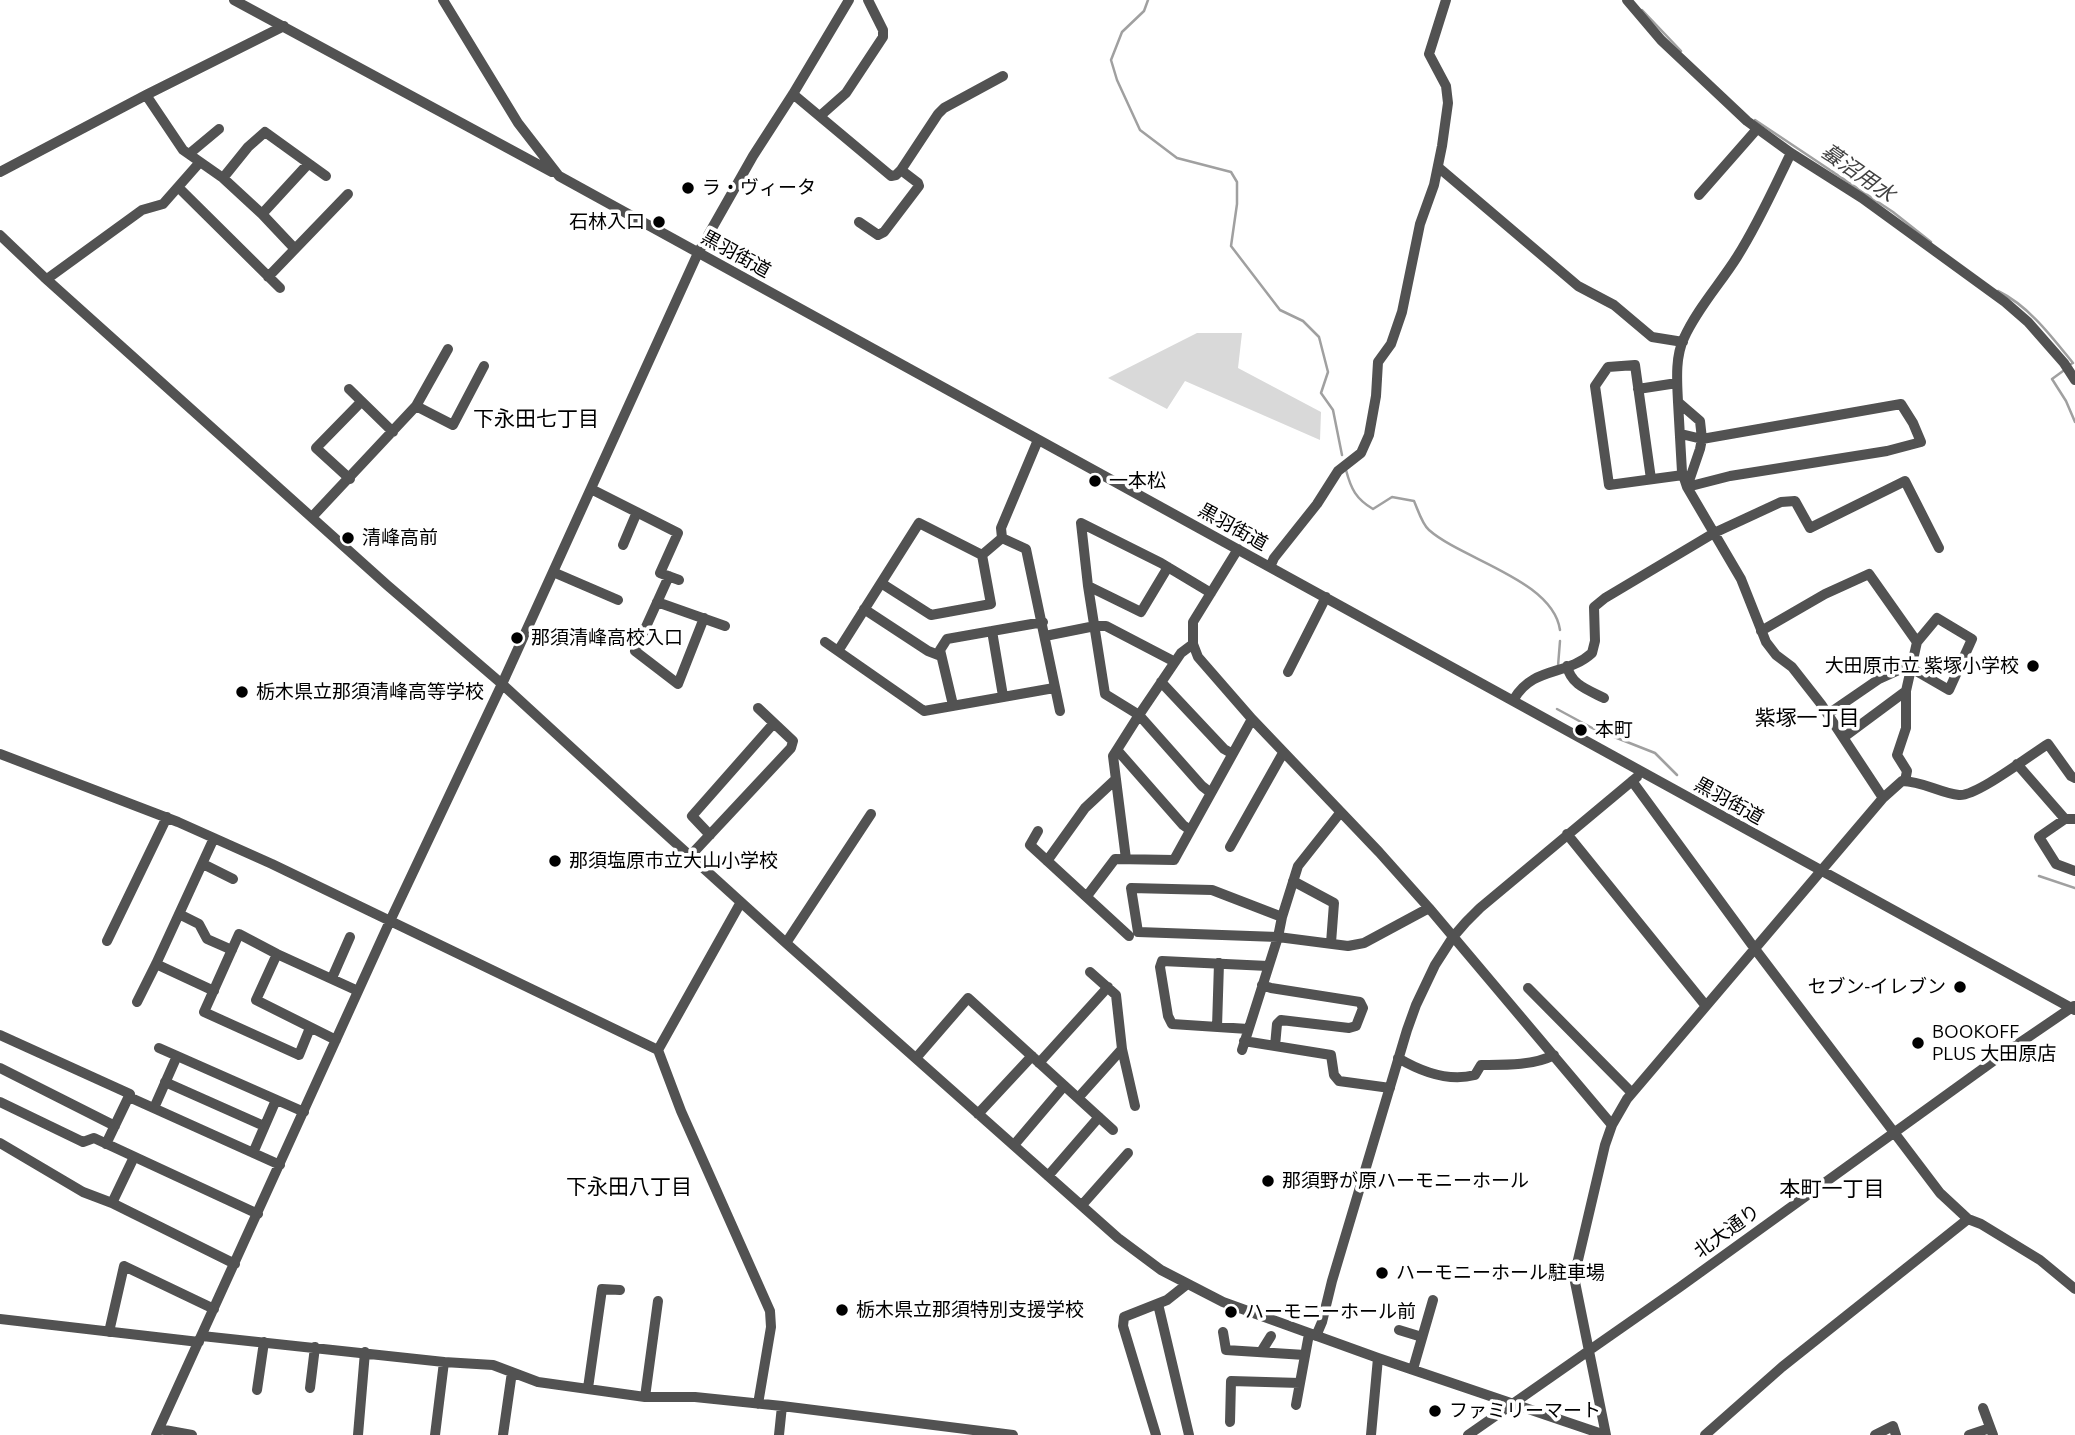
<!DOCTYPE html>
<html>
<head>
<meta charset="utf-8">
<style>
	body { margin:0 }
	canvas { display:block; background:#fff }
</style>
</head>
<body>
<canvas width="2075" height="1435"></canvas>
<script>
const ctx = document.querySelector('canvas').getContext('2d');
ctx.lineJoin = 'round';
function paint(path, color) {
  ctx.fillStyle = color;
  ctx.fill(path, 'evenodd');
}
function strokePath(path, color, width, dash) {
  ctx.strokeStyle = color;
  ctx.lineWidth = width;
  ctx.lineCap = dash ? 'butt' : 'round';
  ctx.setLineDash(dash || []);
  ctx.stroke(path);
}
function drawText(font, color, halo, rows, align = 'center') {
  ctx.font = font + ' Ubuntu,"Noto Sans JP",sans-serif';
  ctx.lineWidth = 7;
  ctx.setLineDash([]);
  ctx.textBaseline = 'middle';
  ctx.strokeStyle = halo;
  ctx.fillStyle = color;
  for (const [text, x, y, turn = 0] of rows) {
    ctx.save();
    ctx.translate(x, y);
    ctx.rotate((+turn || 0) * Math.PI / 180);
    ctx.textAlign = isNaN(turn) ? turn : align;
    if (halo) ctx.strokeText(text, 0, 0);
    ctx.fillText(text, 0, 0);
    ctx.restore();
  }
}
const green = new Path2D(`
	M1197,333H1242L1238,368L1321,412L1320,440L1185,381L1167,409L1108,378Z`);
const stream = new Path2D(`
	M1148,0L1144,11L1122,32L1111,60L1117,80L1140,130L1177,158L1231,172L1237,182V204L1231,246L1280,310L1303,321L1319,337L1328,372L1321,393L1333,410L1342,455
	M1642,10L1681,51
	M1755,120L1893,212L1931,242
	M1998,291C2029,306 2052,337 2073,363L2071,364
	M2063,371L2052,379L2066,401L2075,422
	M1346,470C1351,489 1356,499 1373,509L1392,497L1414,501C1418,510 1422,524 1429,530C1463,560 1553,580 1560,630
	M1558,666L1560,641
	M1557,709L1594,729L1655,753L1677,775
	M2039,876L2075,888`);
const minor = new Path2D(`
	M234,0L552,172
	M443,0L518,123L559,176L2075,1010
	M1627,0L1661,40L1747,121L1791,153L1862,198L2005,302L2028,322L2064,363L2075,380
	M793,94L891,176L896,175L901,170L938,114L944,108L1003,76
	M146,95L183,150L223,178L262,214L308,164
	M820,116L846,93L883,37V30L868,0
	M189,154L219,129
	M1438,167L1578,286L1614,305L1652,337L1683,342
	M0,172L146,95L284,26
	M223,178L248,147L265,132L326,176
	M178,187L280,288
	M1699,195L1757,129
	M262,214L295,249
	M859,222L878,235L884,232L919,186L918,183L901,170
	M0,235L44,277L387,585L502,684L636,807L786,943L1118,1238L1161,1270L1223,1302L1378,1358L1605,1435
	M268,277L348,194
	M47,279L142,210L163,204L200,162
	M349,389L393,432
	M1638,389L1677,383
	M1678,402L1682,472L1687,487L1741,579L1766,642L1776,655L1792,667L1821,704L1883,798
	M416,406L453,425L484,366
	M1681,434L1702,439L1901,404L1913,423L1921,442L1887,451L1730,476L1687,487
	M1038,440L1001,528L1002,538L1026,549L1060,711
	M350,479L316,448L361,402
	M1651,479L1635,365L1608,367L1595,386L1609,485L1683,475
	M1687,487L1700,449L1702,439L1700,421L1678,402C1677,381 1675,357 1684,338C1697,309 1720,284 1737,257C1758,224 1774,188 1791,153
	M591,489L678,533L660,573L679,580
	M312,517L416,406L448,349
	M1081,523L1088,586L1105,694L1139,715L1181,653L1193,644
	M1081,523L1161,563L1211,593
	M623,545L637,512
	M1238,549L1193,622V644L1198,657L1252,719L1379,852L1429,908L1612,1125
	M1270,567L1274,558L1317,504L1338,471L1361,453L1369,435L1376,396L1378,362L1391,344L1402,312L1420,224L1434,185L1442,146L1448,103L1446,86L1429,54L1446,0
	M553,572L618,600
	M669,576L635,651L678,684L704,618
	M881,583L931,615L991,604L982,555L1002,538
	M1088,586L1141,612L1168,567
	M657,602L725,626
	M864,609L928,651L941,656
	M992,631L1003,696
	M1761,631L1825,594L1869,574L1917,642
	M1045,636L1095,626H1106L1175,662
	M825,642L924,711L1054,688
	M838,651L919,523L982,555
	M1567,666C1571,685 1588,690 1604,698
	M1288,672L1326,597
	M1161,682L1224,749L1231,753
	M1514,699C1533,666 1567,676 1592,653L1595,641L1594,607L1605,598L1714,533L1781,502L1795,501L1810,528L1905,481L1939,548
	M953,705L940,650L947,639L1043,622
	M1828,714L1879,679L1912,664
	M1844,737L1906,691
	M1118,751L1183,825L1190,830
	M0,754L178,822L272,864L658,1050L681,1111L770,1311L771,1327L758,1404
	M2017,764L2065,819
	M1632,781L1755,949L1940,1193L1968,1219L1981,1224L2040,1260L2075,1289
	M1905,781L1907,771L1897,755L1906,728V691L1917,642L1937,618L1972,639L1949,690L1911,668
	M1340,813L1298,866L1282,917L1212,890L1131,888L1138,932L1278,937L1348,946L1364,943L1429,908
	M2075,819H2065L2039,837L2056,864L2075,871
	M1038,831L1030,845L1129,936
	M1567,834L1706,1006
	M710,835L692,816L774,723
	M1230,847L1283,753
	M690,856L791,748L793,741L758,708
	M1126,859L1113,756L1139,715L1202,786L1211,793
	M1047,861L1085,808L1116,779
	M203,864L233,879
	M1293,881L1334,903L1331,943
	M1087,896L1115,859L1174,860L1252,719
	M179,914L199,924L207,939L232,950
	M107,941L167,817
	M786,943L871,814
	M277,954L256,1000L336,1040
	M156,964L214,991
	M1090,972L1116,995L1122,1049L1135,1106
	M332,978L350,937
	M1262,985L1271,988L1360,1002L1363,1008L1356,1026L1349,1028L1281,1020L1277,1024L1275,1046
	M1528,988L1632,1093
	M137,1002L156,964L214,838
	M1217,1027L1219,963
	M310,1028L299,1055L204,1012L239,934L277,954L358,991
	M1248,1029L1172,1024L1168,1016L1160,967L1162,961L1268,966
	M0,1035L130,1094L106,1144
	M1244,1041L1331,1055L1334,1075L1339,1081L1390,1088
	M159,1048L304,1112
	M658,1050L741,902
	M1242,1050L1278,937L1282,917
	M916,1058L968,998L1113,1130
	M1398,1058C1420,1071 1449,1082 1475,1075L1481,1065C1503,1065 1533,1066 1554,1055
	M1039,1063L1108,987
	M0,1068L115,1126
	M165,1082L264,1126
	M129,1097L280,1165
	M1078,1098L1122,1049
	M0,1102L83,1142L94,1138L258,1214
	M154,1108L177,1056
	M978,1114L1032,1056
	M0,1143L83,1192L112,1203L235,1264
	M1014,1145L1064,1086
	M253,1153L276,1100
	M1048,1176L1099,1117
	M112,1203L134,1157
	M1082,1205L1128,1153
	M1158,1304L1189,1435
	M0,1319L199,1342
	M1399,1330L1422,1337
	M109,1332L124,1266L214,1309
	M1223,1332L1226,1350L1305,1355
	M202,1336L444,1362L493,1365L538,1382L645,1397H695L782,1406L1013,1435
	M1316,1336L1322,1322L1332,1281L1407,1030L1416,1005L1435,965L1453,937L1466,922L1480,908L1637,777
	M1261,1352L1271,1336
	M1413,1369L1433,1300
	M310,1388L315,1347
	M588,1388L602,1289L620,1290
	M257,1390L264,1342
	M645,1397L658,1301
	M1296,1405L1300,1383
	M1983,1408L1993,1435
	M1230,1422L1231,1381L1300,1383L1309,1334
	M159,1429L192,1435
	M156,1435L390,921L502,684L698,253L753,156L793,94L849,0
	M358,1435L365,1352
	M435,1435L444,1362
	M503,1435L512,1372
	M779,1435L782,1406
	M1156,1435L1123,1326L1124,1317L1167,1300L1186,1285
	M1371,1435L1378,1358
	M1468,1435L1680,1287L1999,1057L2074,1006
	M1606,1435L1574,1277L1605,1145L1612,1125L1627,1099L1883,798L1902,781C1922,781 1940,793 1959,795C1976,797 2030,755 2048,744L2071,776L2075,778
	M1705,1435L1782,1367L1968,1219
	M1875,1435L1893,1426L1896,1435
	M1969,1435L1990,1428`);
const markers = [
	[688,188,7,"#000"],
	[659,222,7,"#000"],
	[1095,481,7,"#000"],
	[348,538,7,"#000"],
	[517,638,7,"#000"],
	[2033,666,7,"#000"],
	[242,692,7,"#000"],
	[1581,730,7,"#000"],
	[555,861,7,"#000"],
	[1960,987,7,"#000"],
	[1918,1043,7,"#000"],
	[1268,1181,7,"#000"],
	[1382,1273,7,"#000"],
	[842,1310,7,"#000"],
	[1231,1312,7,"#000"],
	[1435,1411,7,"#000"]
];
const poiNames = [
	["ラ・ヴィータ",702,188],
	["石林入口",645,222,"right"],
	["一本松",1109,481],
	["清峰高前",362,538],
	["那須清峰高校入口",531,638],
	["大田原市立 紫塚小学校",2019,666,"right"],
	["栃木県立那須清峰高等学校",256,692],
	["本町",1595,730],
	["那須塩原市立大山小学校",569,861],
	["セブン-イレブン",1946,987,"right"],
	["BOOKOFF",1932,1032],
	["PLUS 大田原店",1932,1054],
	["那須野が原ハーモニーホール",1282,1181],
	["ハーモニーホール駐車場",1396,1273],
	["栃木県立那須特別支援学校",856,1310],
	["ハーモニーホール前",1245,1312],
	["ファミリーマート",1449,1411]
];
const streetNames = [
	["黒羽街道",736,254,29],
	["黒羽街道",1233,527,29],
	["黒羽街道",1729,801,29],
	["北大通り",1727,1231,-36]
];
const waterNames = [
	["蟇沼用水",1858,173,35]
];
const neighbourhoodNames = [
	["下永田七丁目",536,419],
	["紫塚一丁目",1807,718],
	["下永田八丁目",629,1187],
	["本町一丁目",1832,1189]
];
paint(green, '#d9d9d9');
strokePath(stream, '#a0a0a0', 2.5);
strokePath(minor, '#525252', 10);
for (const [x, y, r, color] of markers) {
  const dot = new Path2D();
  dot.arc(x, y, r, 0, 2 * Math.PI);
  ctx.fillStyle = color;
  ctx.fill(dot);
  strokePath(dot, '#fff', 2.5);
}
drawText('19px', '#000', '#fff', poiNames, 'left');
drawText('19px', '#000', '#fff', streetNames);
drawText('italic 21px', '#414141', '#fff', waterNames);
drawText('21px', '#000', '#fff', neighbourhoodNames);
</script>
</body>
</html>
